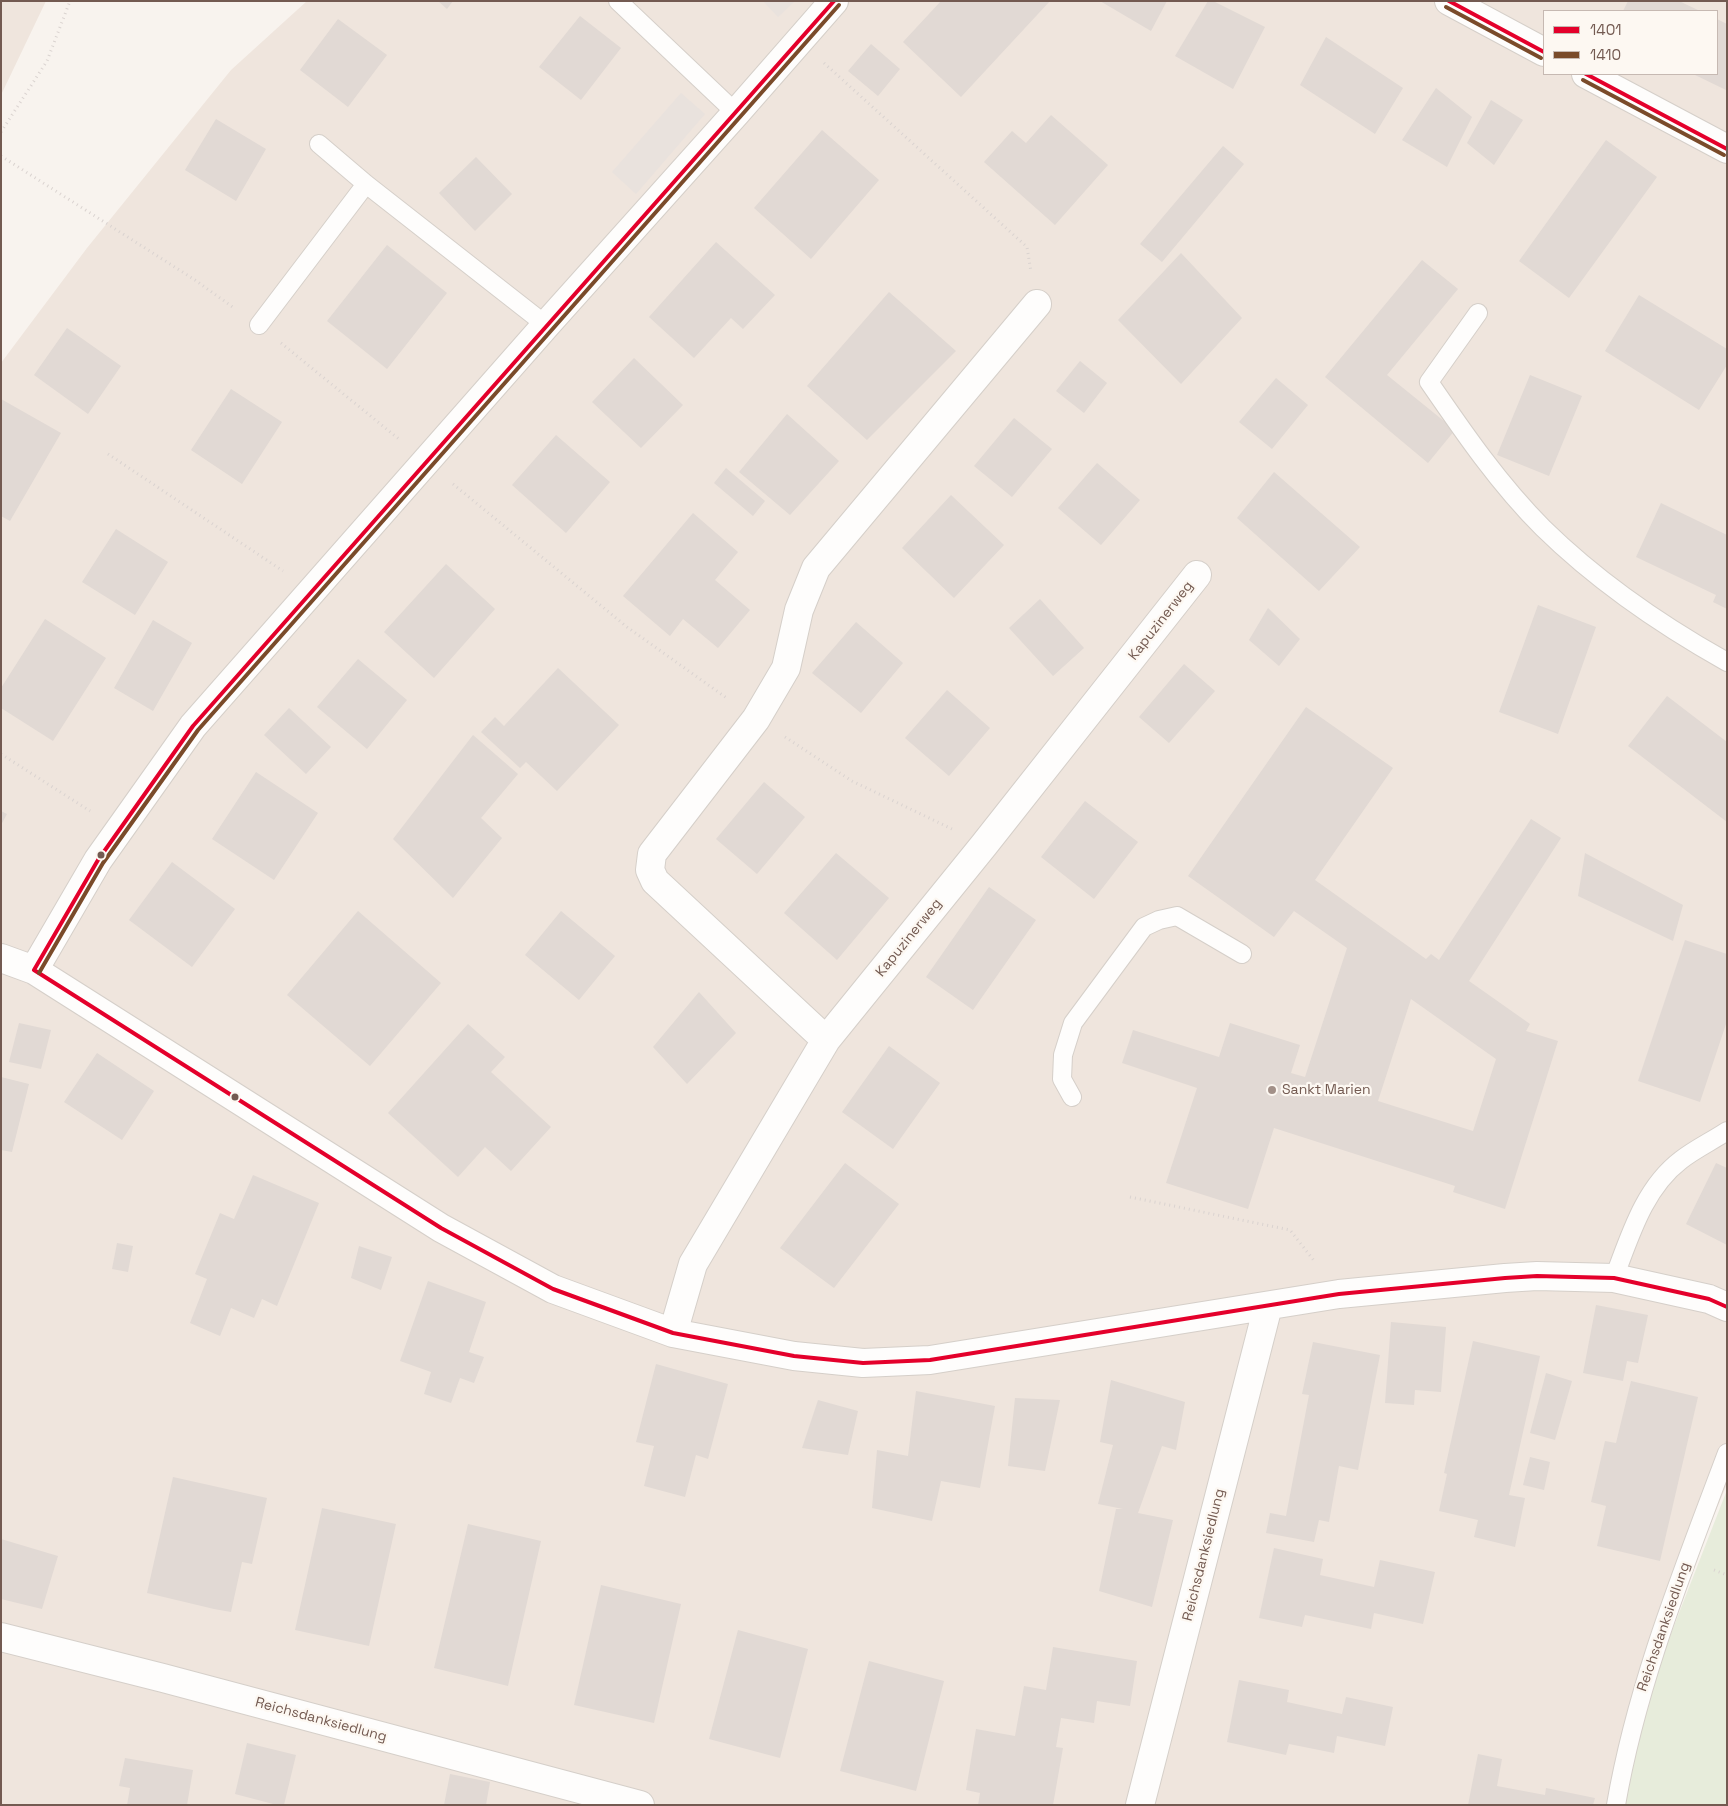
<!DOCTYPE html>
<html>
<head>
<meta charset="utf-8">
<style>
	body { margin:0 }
	#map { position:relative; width:1728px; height:1806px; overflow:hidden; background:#f8f3ee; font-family:"Space Grotesk",sans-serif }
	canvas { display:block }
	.frame { position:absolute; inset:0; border:2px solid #735a51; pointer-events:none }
	.legend { position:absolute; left:1543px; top:10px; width:175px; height:65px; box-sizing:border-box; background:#fdf8f2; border:1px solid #c6b9b2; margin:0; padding:6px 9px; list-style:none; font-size:15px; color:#735a51 }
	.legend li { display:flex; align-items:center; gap:10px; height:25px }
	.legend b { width:25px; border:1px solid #c6b9b2 }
</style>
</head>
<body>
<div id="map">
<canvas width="1728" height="1806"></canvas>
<div class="frame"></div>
<ul class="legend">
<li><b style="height:6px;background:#e4002b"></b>1401</li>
<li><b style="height:6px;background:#7a4b2a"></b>1410</li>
</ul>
</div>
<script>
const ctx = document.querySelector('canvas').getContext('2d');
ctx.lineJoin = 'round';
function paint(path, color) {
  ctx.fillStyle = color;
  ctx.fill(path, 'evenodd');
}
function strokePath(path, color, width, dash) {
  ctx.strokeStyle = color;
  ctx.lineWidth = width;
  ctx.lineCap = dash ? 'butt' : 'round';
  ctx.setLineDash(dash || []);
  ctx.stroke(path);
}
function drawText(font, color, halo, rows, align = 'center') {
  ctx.font = font + ' "Space Grotesk",sans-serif';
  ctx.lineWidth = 4.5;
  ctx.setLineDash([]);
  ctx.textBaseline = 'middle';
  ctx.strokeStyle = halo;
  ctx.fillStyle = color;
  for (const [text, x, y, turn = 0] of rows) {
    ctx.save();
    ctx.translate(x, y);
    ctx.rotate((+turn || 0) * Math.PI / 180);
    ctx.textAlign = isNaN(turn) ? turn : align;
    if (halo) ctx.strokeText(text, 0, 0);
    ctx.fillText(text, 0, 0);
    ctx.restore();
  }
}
const residential = new Path2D(`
	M1,1H46L1,95Z
	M307,1H1727V1484L1639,1697L1617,1805H1V363L87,248L231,70ZM1544,11H1717V74H1544Z`);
const industrial = new Path2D(`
	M763,1H795L778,17Z
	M681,93L705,114L636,194L612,172Z`);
const green = new Path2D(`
	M1727,1490V1805H1625L1649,1690Z`);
const building = new Path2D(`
	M438,1H453L447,9Z
	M941,1H1050L961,97L903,42Z
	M1100,1H1167L1151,31Z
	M1208,1H1213L1265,27L1233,89L1175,56Z
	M1628,1H1679L1700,11H1623Z
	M580,16L621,48L581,100L539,67Z
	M338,19L387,55L348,107L300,70Z
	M1717,19L1727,24L1726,90L1693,74H1717Z
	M1326,37L1403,88L1375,134L1300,85Z
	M871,44L900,69L878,96L848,71Z
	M1436,88L1472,117L1447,167L1402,140Z
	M1491,100L1523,120L1494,165L1467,143Z
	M1051,115L1108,165L1055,225L984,162L1012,131L1026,143Z
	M216,119L266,149L236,201L185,170Z
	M822,130L879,180L811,259L754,208Z
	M1606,140L1657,177L1569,298L1519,261Z
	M1223,146L1244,164L1162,262L1140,244Z
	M476,157L512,194L475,231L439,193Z
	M716,242L775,295L743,329L731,318L694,358L649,317Z
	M387,245L447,293L387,369L327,321Z
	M1181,253L1242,318L1181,384L1118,320Z
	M1422,260L1458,289L1387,375L1455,430L1428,463L1325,377Z
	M889,292L956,351L867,440L807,386Z
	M1639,295L1727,349V365L1699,410L1605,351Z
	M67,328L121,366L88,414L34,375Z
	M634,358L683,405L641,448L592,402Z
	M1080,361L1107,383L1084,413L1056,391Z
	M1530,375L1582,396L1549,476L1497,455Z
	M1276,378L1308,405L1272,449L1239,422Z
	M231,389L282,422L242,484L191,450Z
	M1,399L61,433L10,521L1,516Z
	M787,414L839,461L790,515L739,472Z
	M1014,418L1052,449L1012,497L974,466Z
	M556,435L610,482L566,533L512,485Z
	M1097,463L1140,500L1101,545L1058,508Z
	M726,468L765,501L753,516L714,483Z
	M1274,472L1360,547L1319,591L1237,518Z
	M951,495L1004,545L954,598L902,548Z
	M1661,503L1727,535V609L1713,602L1716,595L1636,557Z
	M693,513L738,552L715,580L750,610L718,648L683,619L670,636L623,596Z
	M116,529L168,562L135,615L82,582Z
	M446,564L495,609L434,678L384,632Z
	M1040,599L1084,648L1053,676L1009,628Z
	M1538,605L1596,627L1558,734L1499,712Z
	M1268,608L1300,639L1279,666L1249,640Z
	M45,619L106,658L53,741L1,708V688Z
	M153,620L192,643L153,711L114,688Z
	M856,622L903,663L861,713L812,673Z
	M358,659L407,700L367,749L317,707Z
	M1184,664L1215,691L1169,743L1139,717Z
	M558,668L619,725L557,791L526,762L520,768L481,732L495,717L504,726Z
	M947,690L990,728L949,776L905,738Z
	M1667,696L1727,742V822L1628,746Z
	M1306,707L1393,768L1315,880L1426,959L1431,954L1439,960L1531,819L1561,838L1469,981L1530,1024L1526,1031L1558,1041L1505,1209L1453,1192L1455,1186L1274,1128L1248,1209L1166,1183L1197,1088L1122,1063L1133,1030L1219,1057L1230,1023L1300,1045L1291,1073L1305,1077L1347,948L1294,911L1274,937L1188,876ZM1411,999L1496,1059L1473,1131L1378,1101Z
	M289,708L331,747L306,774L264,735Z
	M473,735L518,774L481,818L502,838L453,898L393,839Z
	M256,772L318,813L274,880L212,839Z
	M764,782L805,817L757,874L716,839Z
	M1085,801L1138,842L1094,899L1041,857Z
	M1,811L7,814L1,825Z
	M836,853L889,898L837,960L784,913Z
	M1585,853L1683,905L1673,941L1578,896Z
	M172,862L235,909L192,967L129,920Z
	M989,887L1036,920L973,1010L926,977Z
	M358,911L441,983L370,1066L287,995Z
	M561,911L615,956L579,1000L525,955Z
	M1685,940L1727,954V1021L1700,1102L1638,1081Z
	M699,992L736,1033L687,1084L653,1047Z
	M19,1023L51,1030L41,1069L9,1062Z
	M468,1024L505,1057L491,1072L551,1127L511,1171L485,1147L458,1177L388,1113Z
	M889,1046L940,1083L893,1149L842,1112Z
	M97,1053L154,1091L122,1140L64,1102Z
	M1,1077L29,1084L12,1152L1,1150Z
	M845,1163L899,1204L834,1288L780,1248Z
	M1716,1163L1727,1168V1245L1686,1224Z
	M253,1175L319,1203L277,1306L262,1299L254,1318L231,1308L220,1336L190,1323L207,1279L195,1274L220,1213L234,1219Z
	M117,1243L133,1246L128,1272L112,1269Z
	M359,1246L392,1257L381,1290L351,1278Z
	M428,1281L486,1302L469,1352L484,1357L474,1383L460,1378L451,1403L424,1394L431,1372L400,1361Z
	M1596,1305L1648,1315L1638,1363L1627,1361L1623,1381L1583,1373Z
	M1391,1322L1446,1327L1441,1392L1415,1390L1414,1405L1385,1403Z
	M1473,1341L1540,1356L1509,1495L1525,1498L1515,1547L1474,1537L1478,1520L1439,1511L1447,1474L1444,1473Z
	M1313,1342L1380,1355L1358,1470L1339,1466L1329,1522L1319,1520L1314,1542L1266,1533L1270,1513L1286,1516L1309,1395L1302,1394Z
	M656,1364L728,1384L708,1459L696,1455L685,1497L644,1486L654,1446L636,1442Z
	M1546,1373L1572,1381L1555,1440L1530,1433Z
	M1111,1380L1185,1402L1176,1450L1162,1446L1138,1513L1173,1520L1152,1607L1099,1591L1116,1509H1123L1098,1504L1113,1445L1100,1442Z
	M1631,1381L1698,1397L1660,1561L1597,1546L1606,1506L1591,1502L1605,1441L1616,1443Z
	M916,1391L995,1406L980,1488L941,1481L932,1521L872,1508L877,1450L908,1456Z
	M1015,1398L1060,1400L1045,1471L1008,1466Z
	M818,1400L858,1411L848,1455L802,1448Z
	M1530,1457L1550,1462L1544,1490L1523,1485Z
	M173,1477L267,1498L252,1564L242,1562L231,1612L214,1609L147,1593Z
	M322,1508L396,1524L369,1646L295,1630Z
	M468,1524L541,1541L508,1686L434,1668Z
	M1,1539L58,1556L42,1609L1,1599Z
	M1274,1548L1323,1559L1320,1575L1374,1587L1380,1560L1435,1572L1423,1624L1374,1613L1371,1629L1305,1615L1302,1627L1259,1618Z
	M601,1585L681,1604L654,1723L574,1705Z
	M738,1630L808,1649L780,1758L709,1739Z
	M1053,1647L1137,1661L1130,1706L1097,1701L1094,1723L1061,1718L1056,1747L1063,1748L1053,1805H978L980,1793L966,1790L976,1729L1015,1736L1024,1686L1046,1690Z
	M869,1661L944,1681L916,1791L840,1771Z
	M1239,1680L1289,1690L1287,1702L1342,1714L1346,1697L1393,1707L1385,1746L1337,1736L1334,1753L1289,1744L1286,1755L1227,1742Z
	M247,1743L296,1755L284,1805H277L235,1794Z
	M1478,1754L1502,1759L1497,1786L1545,1795L1546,1788L1595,1798L1593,1805H1468Z
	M125,1758L193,1770L187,1805H127L130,1788L119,1786Z
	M450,1774L490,1782L486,1805H444Z`);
const path = new Path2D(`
	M824,63L1027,247L1031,272
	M1,132L47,61L70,1
	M1,156L195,280L234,308
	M281,343L400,440
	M108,454L283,571
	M453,484L627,627L728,699
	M785,737L852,781L952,829
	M1,754L90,811
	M1130,1197L1290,1230L1315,1262
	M1714,1570L1727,1575`);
const service = new Path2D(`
	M618,1L736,113
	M319,144L366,184L546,325
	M1478,313L1429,382C1464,433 1499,484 1543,528C1597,581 1661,625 1727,662
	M259,325L366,184
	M1072,1097L1062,1079L1063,1055L1073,1023L1144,927L1159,920L1177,916L1242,954
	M1614,1278C1630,1236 1644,1188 1681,1160C1695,1149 1712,1141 1727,1131
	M1616,1805C1637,1683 1684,1568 1727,1453`);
const minor = new Path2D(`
	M1449,1L1544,52
	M1586,74L1727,149
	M1,958L34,970L441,1228L553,1289L673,1333L794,1356L863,1363L930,1360L1339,1294L1505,1278L1537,1276L1614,1278L1709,1299L1727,1307
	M34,970L98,860L193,726L546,325L736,113L834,1
	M826,1040L655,881L650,870L652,854L756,719L786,668L799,610L816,568L1037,304
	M673,1333L693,1264L826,1040L984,845L1197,575
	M1,1637L163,1678L640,1805
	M1140,1805L1268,1306`);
const bus1 = new Path2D(`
	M1449,1L1544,52
	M1586,74L1727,149
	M34,970L441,1228L553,1289L673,1333L794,1356L863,1363L930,1360L1339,1294L1505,1278L1537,1276L1614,1278L1709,1299L1727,1307
	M34,970L98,860L193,726L834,1`);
const bus2 = new Path2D(`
	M1446,7L1541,58
	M1583,80L1724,155
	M39,973L103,863L198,730L839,5`);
const markers = [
	[101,855,4.5,"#735a51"],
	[1272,1090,5,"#a29088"],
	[235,1097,4.5,"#735a51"]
];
const streetNames = [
	["Kapuzinerweg",1161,621,-52],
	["Kapuzinerweg",909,938,-51],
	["Reichsdanksiedlung",1204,1555,-76],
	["Reichsdanksiedlung",1664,1627,-71],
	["Reichsdanksiedlung",321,1720,15]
];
const poiNames = [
	["Sankt Marien",1282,1090]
];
paint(residential, '#efe5dd');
paint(industrial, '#e9e2dd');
paint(green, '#e7ecdb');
paint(building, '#e1d9d4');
strokePath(service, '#d5cfc9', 20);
strokePath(minor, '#d5cfc9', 30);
strokePath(path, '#dad3d0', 3, [1, 4]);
strokePath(service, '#fefdfc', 18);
strokePath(minor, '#fefdfc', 28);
strokePath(bus1, '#e4002b', 4);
strokePath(bus2, '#7a4b2a', 4);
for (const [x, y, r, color] of markers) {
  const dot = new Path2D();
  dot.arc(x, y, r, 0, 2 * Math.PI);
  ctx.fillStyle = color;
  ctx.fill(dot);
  strokePath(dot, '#fdf8f2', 2);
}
drawText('14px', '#735a51', '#fdf8f2', streetNames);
drawText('14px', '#735a51', '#fdf8f2', poiNames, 'left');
</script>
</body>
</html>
